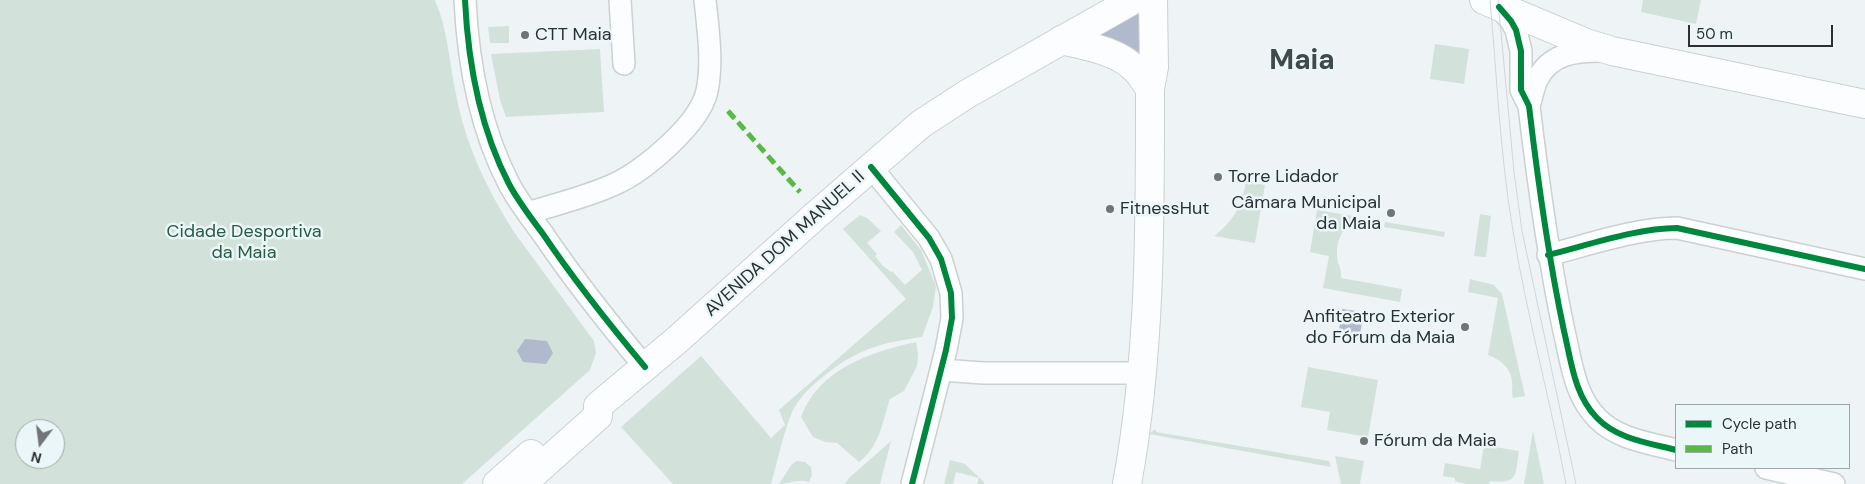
<!DOCTYPE html>
<html>
<head>
<meta charset="utf-8">
<style>
	body { margin:0 }
	#map { position:relative; width:1865px; height:484px; overflow:hidden; background:#eef4f6; font-family:"DM Sans",sans-serif }
	canvas { display:block }
	.legend { position:absolute; left:1675px; top:404px; width:175px; height:65px; box-sizing:border-box; background:#ebf6f9; border:1px solid #9fa7a9; margin:0; padding:6px 9px; list-style:none; font-size:15px; color:#2c3031 }
	.legend li { display:flex; align-items:center; gap:10px; height:25px }
	.legend b { width:25px; border:1px solid #9fa7a9 }
	.north { position:absolute; left:15px; top:419px; width:50px; height:50px; box-sizing:border-box; background:#ebf6f9; border:1px solid #9fa7a9; border-radius:50%; rotate:195deg; font-size:14px; font-weight:700; line-height:20px; text-align:center; color:#2c3031 }
	.north::after { content:''; display:block; margin:auto; width:18px; height:22px; background:#707576; clip-path:polygon(50% 0,100% 100%,50% 72%,0 100%) }
	.scale { position:absolute; left:1688px; top:25px; width:145px; height:22px; box-sizing:border-box; border:2px solid #2c3031; border-top:0; padding-left:6px; font-size:15px; line-height:18px; white-space:nowrap; color:#2c3031; -webkit-text-stroke:4px #ebf6f9; paint-order:stroke }
</style>
</head>
<body>
<div id="map">
<canvas width="1865" height="484"></canvas>
<ul class="legend">
<li><b style="height:6px;background:#00873e"></b>Cycle path</li>
<li><b style="height:6px;background:#58b947"></b>Path</li>
</ul>
<div class="north">N</div>
<div class="scale">50 m</div>
</div>
<script>
const ctx = document.querySelector('canvas').getContext('2d');
ctx.lineJoin = 'round';
function paint(path, color) {
  ctx.fillStyle = color;
  ctx.fill(path, 'evenodd');
}
function strokePath(path, color, width, dash) {
  ctx.strokeStyle = color;
  ctx.lineWidth = width;
  ctx.lineCap = dash ? 'butt' : 'round';
  ctx.setLineDash(dash || []);
  ctx.stroke(path);
}
function drawText(font, color, halo, rows, align = 'center') {
  ctx.font = font + ' "DM Sans",sans-serif';
  ctx.lineWidth = 5;
  ctx.setLineDash([]);
  ctx.textBaseline = 'middle';
  ctx.strokeStyle = halo;
  ctx.fillStyle = color;
  for (const [text, x, y, turn = 0] of rows) {
    ctx.save();
    ctx.translate(x, y);
    ctx.rotate((+turn || 0) * Math.PI / 180);
    ctx.textAlign = isNaN(turn) ? turn : align;
    if (halo) ctx.strokeText(text, 0, 0);
    ctx.fillText(text, 0, 0);
    ctx.restore();
  }
}
const green = new Path2D(`
	M0,0H435C448,30 449,62 456,94C465,144 487,189 514,232L594,341L596,353L590,370L462,484H0ZM25,429H55V459H25Z
	M1643,0H1701L1696,24L1641,12Z
	M509,26V43H490L488,27Z
	M1435,44L1469,49L1464,84L1430,79Z
	M600,49L604,112L506,117L500,100L491,54Z
	M1246,182L1265,185L1255,243L1214,236C1233,222 1242,205 1246,182Z
	M1317,210L1353,216L1352,222L1350,221C1342,231 1336,242 1337,255C1337,265 1342,266 1341,278L1402,289L1400,302L1323,288L1329,256L1310,252Z
	M1480,214L1491,216L1486,257L1474,256Z
	M860,215L867,218L881,231L867,243L877,254L875,256L882,265L891,272L892,271L905,285L922,270L913,252L894,232L901,225L921,250L936,286L933,307L922,337C877,343 853,351 818,381C808,389 799,399 793,410C783,433 778,460 771,484H673L621,427L701,356L771,438L785,425L779,410L906,299L843,229Z
	M1385,222L1445,232L1444,237L1384,227Z
	M1470,279L1494,285L1502,294L1525,396L1513,398C1511,392 1513,387 1512,381C1511,368 1500,359 1488,355L1498,298L1468,292Z
	M916,342L918,354L917,366L904,391L890,399C882,423 880,446 859,462L837,443L825,442L813,437L801,417C819,369 870,352 916,342Z
	M1308,367L1378,380L1368,437L1327,430L1330,412L1301,407Z
	M1154,430H1156V432L1329,461L1331,467L1149,434Z
	M1533,431L1544,484H1524Z
	M891,441L880,484H845L849,478Z
	M1484,445L1519,451C1515,475 1519,484 1490,481L1489,484H1466L1455,481V478L1443,476L1445,463L1480,469Z
	M1335,456L1364,461L1360,484H1341Z
	M950,460L965,464L984,482V484H977L979,478L956,472L953,484H944Z
	M797,461L805,462L811,467L812,475L809,482C798,478 789,484 779,484L792,464Z`);
const water = new Path2D(`
	M1146,5L1148,64L1095,33Z
	M1342,309L1364,312L1359,340L1338,337Z
	M525,339L547,341L553,353L546,364L523,362L517,351Z`);
const minor = new Path2D(`
	M465,0C468,62 480,128 509,184C518,201 531,218 543,234C574,280 609,324 645,367
	M620,0L624,64
	M1499,7L1511,21L1516,30L1521,51V90L1529,106C1538,182 1548,256 1564,331C1571,360 1574,395 1597,418C1617,439 1649,443 1676,450
	M1529,106C1532,98 1533,88 1537,80C1550,53 1576,51 1601,51
	M871,167L929,238L941,259L951,293L952,318L946,350L912,484
	M528,213C556,204 587,197 615,184C644,171 700,124 707,91C713,62 708,29 705,0
	M1548,255C1588,245 1637,228 1677,228L1865,269
	M941,370L983,373H1142
	M1766,468L1834,484`);
const major = new Path2D(`
	M1484,0L1586,43L1612,51L1865,104
	M1061,40C1087,46 1120,51 1138,72C1142,77 1146,83 1150,89
	M497,484L531,454
	M522,484L598,416V406L677,340L815,216L921,124L967,94L1133,0
	M1127,484C1151,354 1150,221 1150,89L1154,67L1153,0`);
const tram = new Path2D(`
	M1490,0C1497,77 1500,155 1513,231C1527,316 1550,399 1566,484
	M1498,0L1514,172L1522,231L1576,484`);
const quiet = new Path2D(`
	M728,111L800,192`);
const cycleway = new Path2D(`
	M465,0C468,62 480,128 509,184C518,201 531,218 543,234C574,280 609,324 645,367
	M1499,7L1511,21L1516,30L1521,51V90L1529,106C1538,182 1548,256 1564,331C1571,360 1574,395 1597,418C1617,439 1649,443 1676,450
	M871,167L929,238L941,259L951,293L952,318L946,350L912,484
	M1548,255C1588,245 1637,228 1677,228L1865,269`);
const markers = [
	[525,35,5,"#707576"],
	[1218,177,5,"#707576"],
	[1110,209,5,"#707576"],
	[1391,213,5,"#707576"],
	[1465,327,5,"#707576"],
	[1364,441,5,"#707576"]
];
const poiNames = [
	["CTT Maia",535,35],
	["Torre Lidador",1228,177],
	["Câmara Municipal",1381,203,"right"],
	["da Maia",1381,224,"right"],
	["FitnessHut",1120,209],
	["Anfiteatro Exterior",1455,317,"right"],
	["do Fórum da Maia",1455,338,"right"],
	["Fórum da Maia",1374,441]
];
const parkNames = [
	["Cidade Desportiva",244,232],
	["da Maia",244,253]
];
const streetNames = [
	["AVENIDA DOM MANUEL II",785,244,-42]
];
const townNames = [
	["Maia",1302,62]
];
paint(green, '#d2e1da');
paint(water, '#b1bacd');
strokePath(minor, '#cbd0d1', 24);
strokePath(major, '#cbd0d1', 30);
strokePath(minor, '#fcfdfe', 21);
strokePath(major, '#fcfdfe', 28);
strokePath(tram, '#d3d5d5', 1);
strokePath(quiet, '#58b947', 5, [10, 5]);
strokePath(cycleway, '#00873e', 6);
for (const [x, y, r, color] of markers) {
  const dot = new Path2D();
  dot.arc(x, y, r, 0, 2 * Math.PI);
  ctx.fillStyle = color;
  ctx.fill(dot);
  strokePath(dot, '#ebf6f9', 2);
}
drawText('18px', '#2c3031', '#ebf6f9', poiNames, 'left');
drawText('18px', '#275c42', '#ebf6f9', parkNames);
drawText('18px', '#2c3031', '#ebf6f9', streetNames);
drawText('bold 28px', '#40494b', '#ebf6f9', townNames);
</script>
</body>
</html>
